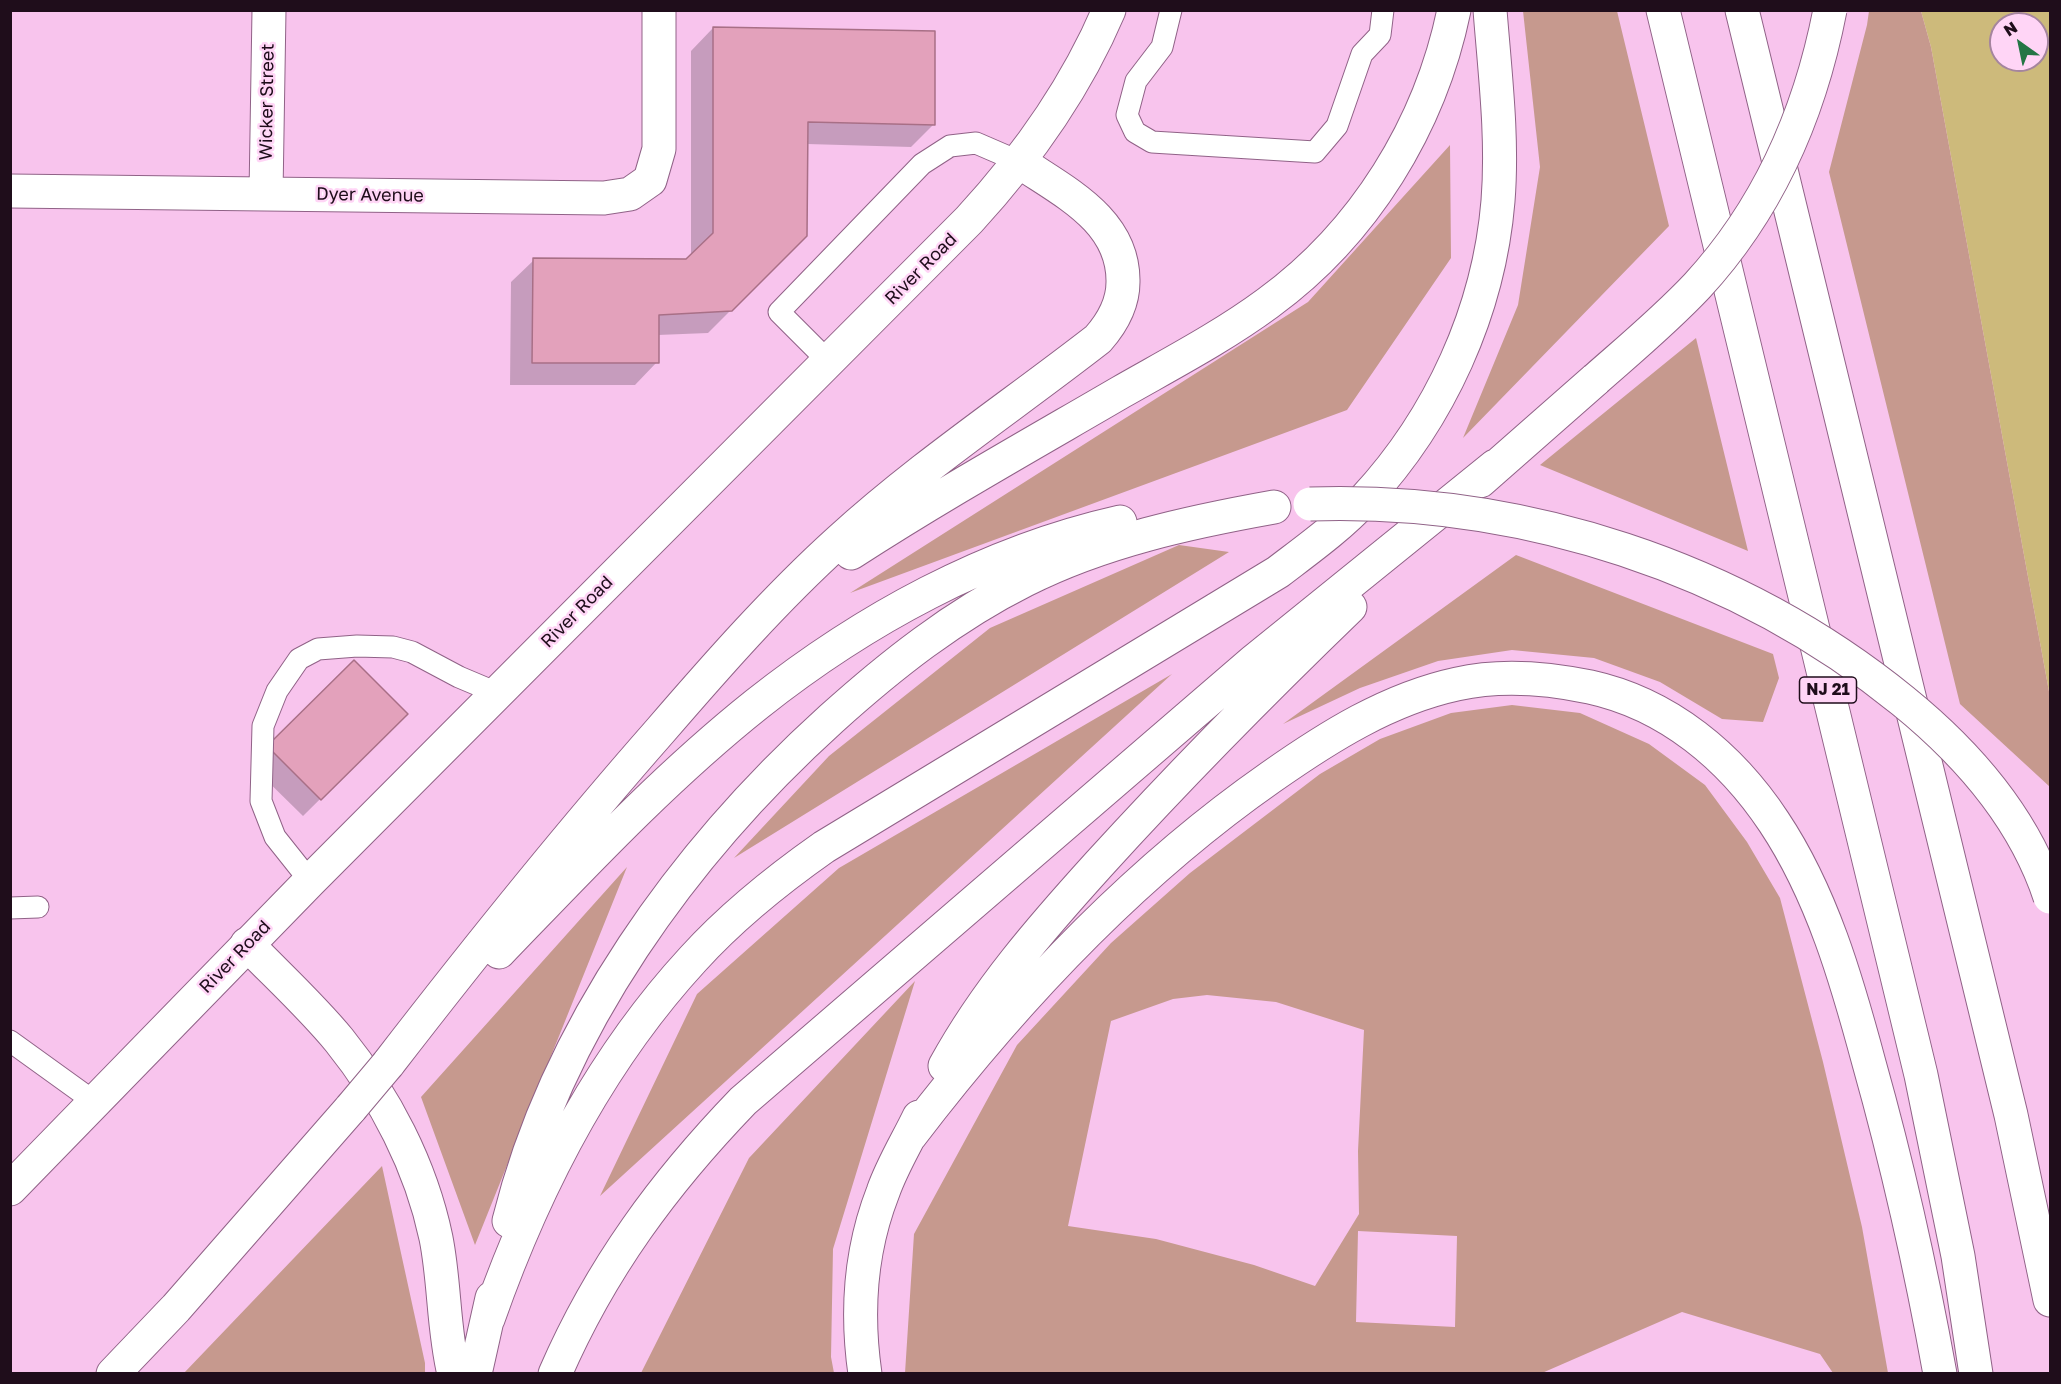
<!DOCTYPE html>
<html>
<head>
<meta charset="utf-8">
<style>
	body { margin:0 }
	#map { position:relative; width:2061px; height:1384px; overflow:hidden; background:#f8c4ed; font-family:"Golos Text",sans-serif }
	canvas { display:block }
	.frame { position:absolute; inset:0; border:12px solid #1f0d1b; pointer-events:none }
	.north { position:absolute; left:1989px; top:12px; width:60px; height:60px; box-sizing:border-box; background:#ffd5f6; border:2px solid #a5859e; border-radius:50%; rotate:327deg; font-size:16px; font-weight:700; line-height:24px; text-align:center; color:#1f0d1b }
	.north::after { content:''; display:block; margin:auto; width:21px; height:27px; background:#247545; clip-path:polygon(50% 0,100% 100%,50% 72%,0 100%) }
</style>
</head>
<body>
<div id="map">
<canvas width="2061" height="1384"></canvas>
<div class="frame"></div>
<div class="north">N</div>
</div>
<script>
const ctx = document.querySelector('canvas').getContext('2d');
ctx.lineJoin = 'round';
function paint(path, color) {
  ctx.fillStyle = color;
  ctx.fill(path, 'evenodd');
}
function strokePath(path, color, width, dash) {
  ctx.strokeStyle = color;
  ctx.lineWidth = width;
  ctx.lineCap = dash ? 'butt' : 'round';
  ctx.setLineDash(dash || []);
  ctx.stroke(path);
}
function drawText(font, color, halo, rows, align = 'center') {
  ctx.font = font + ' "Golos Text",sans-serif';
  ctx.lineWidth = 5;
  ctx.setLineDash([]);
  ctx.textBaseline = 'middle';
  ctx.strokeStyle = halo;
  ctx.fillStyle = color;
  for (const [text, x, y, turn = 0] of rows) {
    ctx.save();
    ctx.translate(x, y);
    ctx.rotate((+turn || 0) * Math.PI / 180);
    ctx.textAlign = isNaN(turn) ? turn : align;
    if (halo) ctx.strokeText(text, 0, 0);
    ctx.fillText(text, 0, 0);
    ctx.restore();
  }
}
const green = new Path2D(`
	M1523,11H1617L1669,226L1463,438L1518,305L1540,167Z
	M1869,11H1921L1931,47L2050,697V787L1960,704L1829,172L1867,25Z
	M1450,145L1451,258L1347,410L850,593L1308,302Z
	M1696,338L1748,551L1540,465Z
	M1179,545L1229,552L734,858L829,756L990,628Z
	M1516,555L1773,654L1779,678L1763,722L1722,719L1660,682L1594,658L1512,650L1438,661L1360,688L1283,724Z
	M1172,674L600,1196L697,994L839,868Z
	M1512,705L1580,713L1649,744L1705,785L1747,842L1780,898L1823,1062L1862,1227L1888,1373H1833L1820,1354L1682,1312L1542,1373H905L914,1234L1017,1045L1111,943L1190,873L1320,774L1380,739L1451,713ZM1207,995L1276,1002L1364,1030L1358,1151L1359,1214L1315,1286L1254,1265L1156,1239L1068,1226L1111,1021L1173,999ZM1358,1231L1457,1236L1455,1327L1356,1322Z
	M627,867L475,1245L421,1097Z
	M915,981L833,1249L831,1357L834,1373H641L749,1158Z
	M382,1166L425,1363V1373H184Z`);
const water = new Path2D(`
	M1921,11H2050V697L1931,47ZM2001,24H2037V60H2001Z`);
const shadow = new Path2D(`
	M713,28L933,125L911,147L807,144L806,235L708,333L658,335L657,362L635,385H510L511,282L534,260H687L691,256V51Z
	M354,662L406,714L303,816L251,765Z`);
const building = new Path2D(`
	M713,27L935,31V125L808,122L807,236L732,311L659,315V363H532L533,258L686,259L713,233Z
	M354,660L408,714L321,800L267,746Z`);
const lane = new Path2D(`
	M1171,10L1162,47L1136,81L1127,115L1135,132L1152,142L1315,152L1337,126L1362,54L1380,35L1383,10
	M828,361L779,312L922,164L950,146L976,143L1020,162
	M310,881L275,837L261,801L263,726L277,691L299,659L318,649L357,646L393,647L412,652L459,677L497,693
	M10,908L38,907
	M10,1041L96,1103`);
const street = new Path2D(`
	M10,191L604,198L630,194L650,180L659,149V10
	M266,194L269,10`);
const secondary = new Path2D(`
	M10,1189L310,881L969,220C1027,157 1075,90 1109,10`);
const highway = new Path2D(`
	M1663,10L1921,1075L1958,1256L1976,1374
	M1742,10L2011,1115L2050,1300
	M1480,481L1596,379
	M851,553C939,496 1030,445 1121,392C1170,364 1222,337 1268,303C1364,233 1430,126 1454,10
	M247,944C278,976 311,1006 339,1040C385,1097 421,1166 436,1238C445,1283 443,1329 454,1374
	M499,952C582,866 664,778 757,704C863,620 987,552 1120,522
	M388,1064C476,950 565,839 660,731C717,665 775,599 839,541C920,467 1012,406 1098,339C1113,322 1123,304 1123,282C1124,220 1064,192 1020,162
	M945,1066C986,991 1042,927 1099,864C1180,775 1264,690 1350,607
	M910,1136C1013,1001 1132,874 1271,777C1328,737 1388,699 1457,684C1501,674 1547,678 1590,687C1668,704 1731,757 1774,822C1822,894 1847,981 1869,1063C1898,1166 1921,1269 1940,1374
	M509,1221C557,1027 685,851 831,719C891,665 953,616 1025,580C1102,541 1190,522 1274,507
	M488,1319C534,1188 599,1061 693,959C732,916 777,880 824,847L1278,572C1308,549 1339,527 1365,499C1440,418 1489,311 1498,201C1503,138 1495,74 1490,10
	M113,1374L176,1308L351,1108
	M475,1374L492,1298
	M555,1374C601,1268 664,1183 743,1101L1255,660L1495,466
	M865,1374C856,1312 860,1251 883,1192C892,1166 907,1142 919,1117`);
const highwayBridge = new Path2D(`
	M1596,379C1630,349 1665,320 1697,286C1768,209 1810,113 1830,10
	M1310,504C1522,497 1738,567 1903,701C1967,753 2024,818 2050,897
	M351,1108L388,1064`);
const shields = [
	[1828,690,57]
];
const shieldNames = [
	["NJ 21",1828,690]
];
const streetNames = [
	["Wicker Street",267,102,-89],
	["Dyer Avenue",370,195,1],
	["River Road",921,269,-45],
	["River Road",577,612,-45],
	["River Road",235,957,-46]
];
paint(green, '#c6998e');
paint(water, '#cdba7b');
paint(shadow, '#0003');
paint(building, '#e3a1bb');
strokePath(building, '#a86f86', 1.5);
strokePath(lane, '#906287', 23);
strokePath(street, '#906287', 35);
strokePath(secondary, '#906287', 35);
strokePath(highway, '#906287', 35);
strokePath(lane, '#fff', 21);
strokePath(street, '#fff', 33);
strokePath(secondary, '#fff', 33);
strokePath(highway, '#fff', 33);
strokePath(highwayBridge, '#906287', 35, []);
strokePath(highwayBridge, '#fff', 33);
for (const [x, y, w] of shields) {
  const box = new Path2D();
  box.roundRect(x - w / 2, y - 13, w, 26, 4.5);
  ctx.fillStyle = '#ffd5f6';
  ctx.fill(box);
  strokePath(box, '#1f0d1b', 1.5);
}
drawText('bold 16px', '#1f0d1b', null, shieldNames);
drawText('18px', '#1f0d1b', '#ffd5f6', streetNames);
</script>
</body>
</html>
